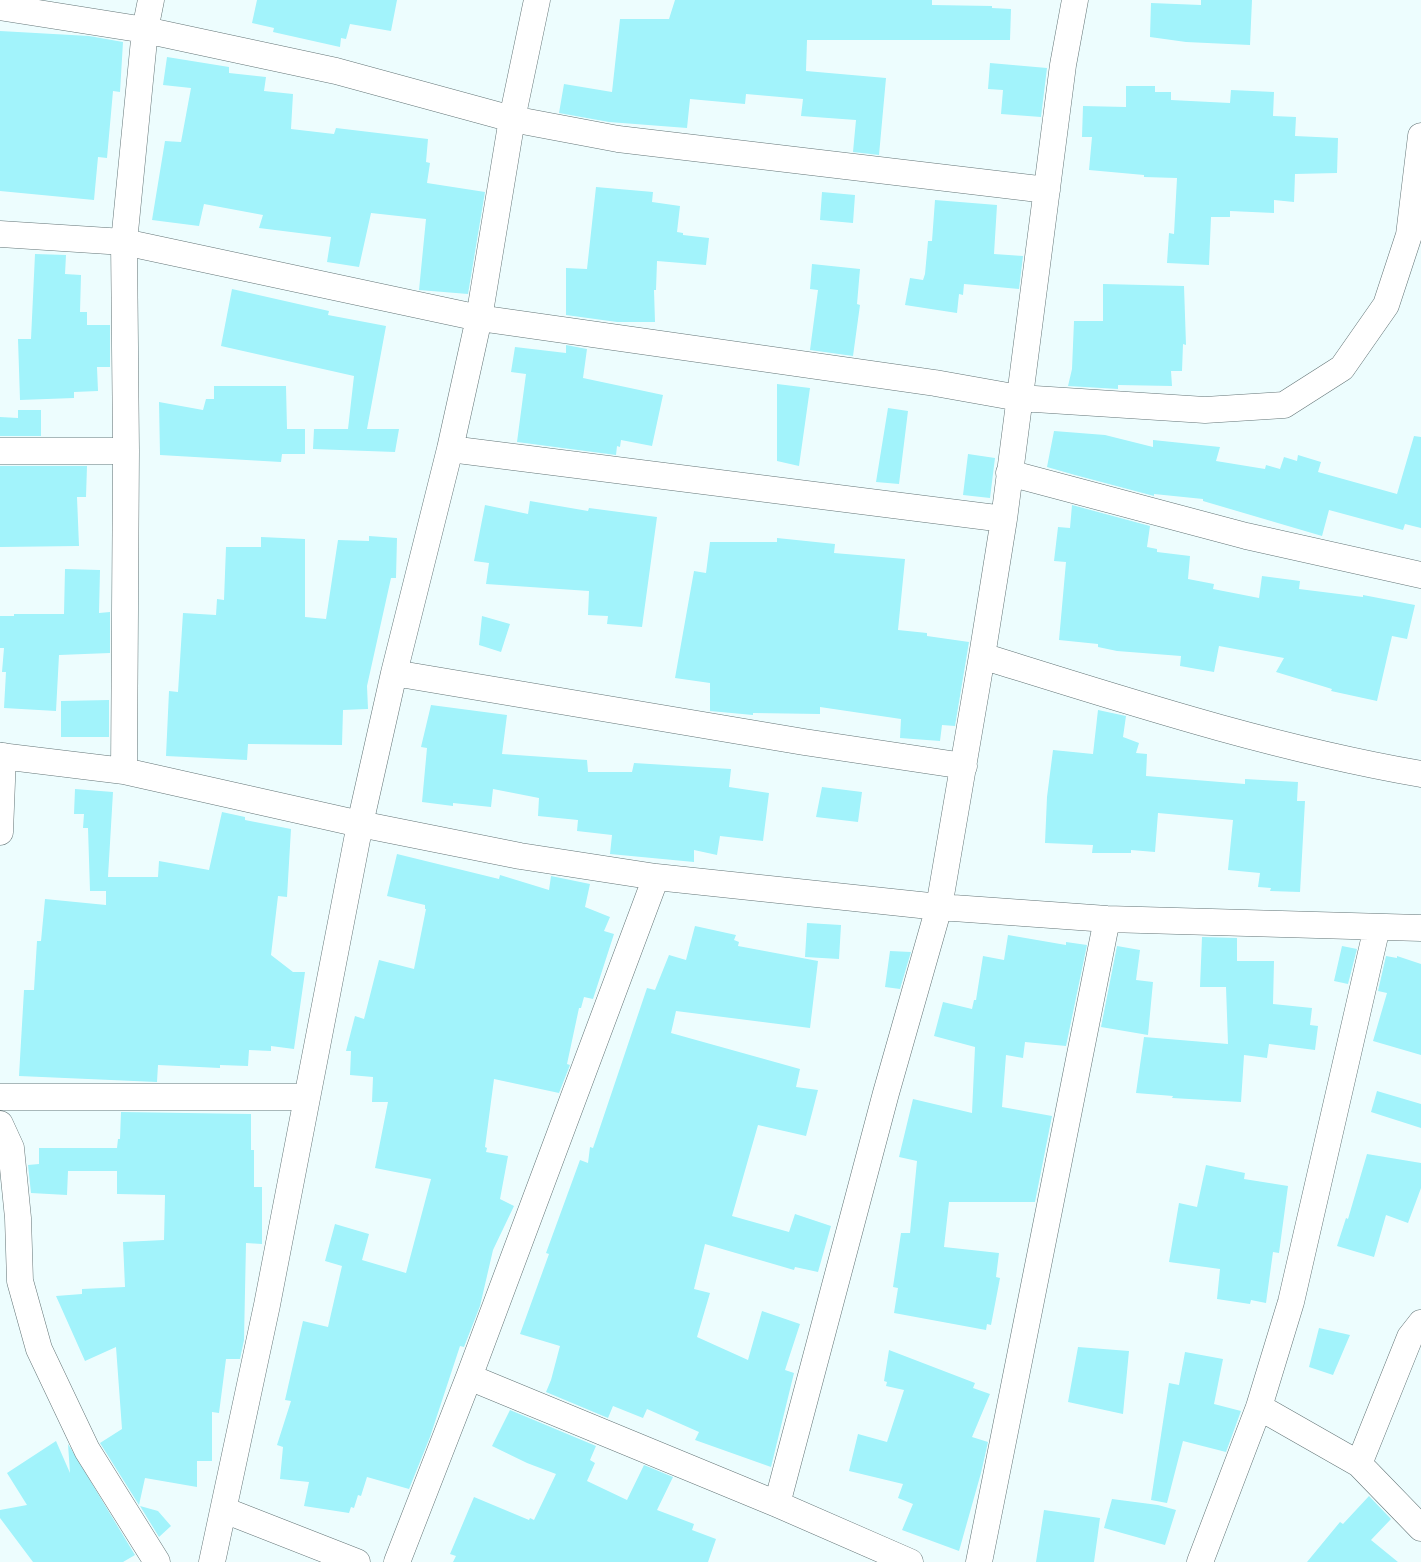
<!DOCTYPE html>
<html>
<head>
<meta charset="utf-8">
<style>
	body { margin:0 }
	canvas { display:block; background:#edfdfe }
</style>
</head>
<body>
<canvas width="1421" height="1562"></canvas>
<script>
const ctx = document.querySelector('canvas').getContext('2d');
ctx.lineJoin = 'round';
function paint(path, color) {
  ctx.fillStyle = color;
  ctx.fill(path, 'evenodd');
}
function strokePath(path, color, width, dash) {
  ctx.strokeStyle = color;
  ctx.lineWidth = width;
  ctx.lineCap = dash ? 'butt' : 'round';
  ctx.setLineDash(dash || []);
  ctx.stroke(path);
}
const building = new Path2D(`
	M257,0H397L391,31L350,24L346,39L341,38L340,47L273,32L274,28L252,23Z
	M675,0H932V5L992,6V8L1011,9L1010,40H807L806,71L886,78L879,155L853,152L856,120L801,116L803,99L746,94L745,104L690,99L687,128L609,122L559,113L564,84L612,92L620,19H669Z
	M1201,0H1252L1250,45L1186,42L1150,37L1151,3L1201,5Z
	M0,31L89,36L123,42L120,92L113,91L107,158L98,157L94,200L0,191Z
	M167,57L229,67V73L266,77L264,91L293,94L291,129L334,134L336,128L428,139L426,162L430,163L427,183L485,192L468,294L419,290L426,219L371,213L359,267L327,262L331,237L259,228L263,215L204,204L199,226L152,220L165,141L181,142L191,88L163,85Z
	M990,63L1047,68L1041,117L1001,114L1003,90L988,89Z
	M1126,86H1155V92H1171V100L1230,103L1231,90L1274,92L1273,116L1296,117L1295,136L1338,138L1337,173L1295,174L1294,202L1274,200V213L1230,211V217H1211L1209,265L1167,263L1169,233L1174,234L1177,178L1144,177V175L1089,170L1092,137H1082L1083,106L1126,107Z
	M596,187L653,192L652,202L680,206L677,232L683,233V235L709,238L706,265L657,261L656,290H654L655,322H617L566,315V268L587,269Z
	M822,192L855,195L853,223L820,220Z
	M935,200L997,205L994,254L1023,256L1019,289L964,284L963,295L959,294L957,313L905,305L910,278L923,280L925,274L928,241H932Z
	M35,254L66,255L65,274L81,275L80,312H87V325H110V367H97L98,391L74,392V398L20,400L18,339H31Z
	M812,264L860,269L857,304L860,305L853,356L810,350L818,290L810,289Z
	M1103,284L1184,286L1186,345L1183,344L1182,371H1171L1172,386L1118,385V389L1068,386L1072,369L1074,321H1103Z
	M232,289L329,311L328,315L386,326L367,429H399L395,452L313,449L314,429H348L354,376L221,346Z
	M566,345L587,349L583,378L663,395L652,446L621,440L620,447L617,446L616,455L517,442L526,374L511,372L515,347L566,353Z
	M777,384L810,388L799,466L777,461Z
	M214,386H286L287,429H305V454H282L281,462L160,455L159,402L203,410L206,399H214Z
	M888,408L908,411L899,484L876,482Z
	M18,410H41V436H0V417L18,418Z
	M1054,431L1105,435L1153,447V440L1220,447L1216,461L1265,469L1266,465L1280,469L1284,457L1297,461L1298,455L1321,462L1318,472L1397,494L1414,436L1421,437V528L1405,524L1403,530L1329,510L1322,536L1203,501V499L1154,494V496L1075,475L1047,467Z
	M968,454L995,458L990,498L963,495Z
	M0,466H87L86,497H77L79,546L0,547Z
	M530,501L588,511L589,508L657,517L642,627L607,624L608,616L588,615L589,591L486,584L489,563L474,561L485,505L528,514Z
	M1072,505L1150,526L1147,547L1157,549V552L1190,556L1188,579L1214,584L1213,589L1259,598L1262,576L1300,581L1299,589L1363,597V595L1415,605L1407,639L1392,636L1377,701L1331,691L1332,689L1276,672L1284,658L1219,646L1214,672L1180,666L1181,656L1117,651L1098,647V644L1059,640L1066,562L1054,561L1058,527L1070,528Z
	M369,536L397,538L396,578H391L367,686L368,709L343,710L342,745L248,744L247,760L166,756L169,691L178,692L183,613L216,615L217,599L224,600L226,547H261V537L305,539V617L326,619L338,540L369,541Z
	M777,538L835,544L834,553L905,559L898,630L927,633V636L969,642L955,726L942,725L940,741L900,738L901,719L820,707V714L753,713V715L710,711V683L675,678L694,571L706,573L710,542H777Z
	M65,569L100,570L99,613L110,612V653L59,655L56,711L4,708L6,672H2L4,648H0V616H14V614H64Z
	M482,616L510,624L501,652L479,645Z
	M109,700V737H61V701Z
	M431,705L507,715L502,754L587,760L588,772H632L634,763L731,769L729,787L769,793L763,841L720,836L717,855L694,850V862L610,854L612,835L577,831L578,820L538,816L539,798L493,789L491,807L453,803V806L422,802L427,748L421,747Z
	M1098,710L1126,716L1123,737L1139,743L1136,753L1147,754L1146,776L1245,784V779L1298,782L1297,801H1305L1300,892L1270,891L1271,888L1258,887L1260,873L1228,870L1233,820L1158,813L1155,852L1131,850V853H1092L1093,845L1045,843L1047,797L1053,750L1093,754Z
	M822,787L862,792L858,822L816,817Z
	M75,789L113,792L108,877H158L159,861L209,870L222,812L245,817V820L291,829L287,897L278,896L271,955L293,972H305L294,1049L271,1046V1051L249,1050L248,1066L220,1065V1068L158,1065L157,1082L19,1076L24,990H34L37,941H41L45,899L106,905V891H90L88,828H83L84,814H74Z
	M397,854L499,879L500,875L549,890L551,876L590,884L585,907L610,917L604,931L614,934L593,999L584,997L581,1008H579L567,1064L570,1065L559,1093L494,1079L485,1147L487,1148L486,1152L508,1156L500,1199L514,1206L493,1250L480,1306L464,1347L460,1346L430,1437L409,1489L367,1477L361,1496L358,1495L354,1508L351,1507L349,1513L304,1506L309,1482L280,1479L283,1447L277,1445L291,1401L285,1400L303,1321L328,1327L342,1266L325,1261L335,1224L369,1234L362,1260L406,1273L431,1179L375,1168L388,1102H372L373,1077L350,1075L351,1051H346L355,1016L364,1019L379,960L414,969L426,909H425V905L387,896Z
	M807,923L841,925L839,959L805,957Z
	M695,926L736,935L734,940L739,942L738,946L818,961L810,1028L676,1011L671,1033L800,1069L796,1087L818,1090L806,1136L758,1125L732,1216L789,1232L795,1214L831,1226L818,1272L795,1267L794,1270L705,1244L694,1289L710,1293L697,1337L748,1360L762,1311L800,1324L785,1370L794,1373L771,1467L695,1440L699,1432L647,1409L643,1418L613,1406L608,1418L546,1392L551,1380L560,1346L520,1334L549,1254L546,1253L580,1160L588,1163L590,1147L593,1148L647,988L655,990L669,955L686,960Z
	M1008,935L1066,945V942L1087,945L1066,1046L1025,1042L1023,1058L1006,1055L1002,1107L1052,1116L1035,1202H949L944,1247L999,1253L996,1277L1000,1278L991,1325L987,1324L986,1330L894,1313L898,1288L893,1287L901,1233H910L917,1161L899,1157L913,1099L972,1113L975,1047L934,1036L943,1002L972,1009L974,1000H976L983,956L1004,960Z
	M1202,937L1237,938V961H1274L1273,1004L1312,1008L1310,1025L1318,1026L1315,1050L1269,1044L1267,1058L1244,1055L1241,1102L1172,1098L1173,1096L1136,1093L1144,1037L1228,1044L1226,987H1200Z
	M1117,946L1140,950L1136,980L1153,982L1148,1035L1101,1027Z
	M1342,946L1357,949L1348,984L1334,981Z
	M890,951L911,952L900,989L885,987Z
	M1386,956L1397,958V956L1421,964V1055L1373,1041L1387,993L1378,991Z
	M1377,1091L1421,1104V1128L1371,1112Z
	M121,1112L251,1114V1150H254V1187H262V1244L246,1243L244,1340L240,1359H226L219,1413L212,1412V1461H197V1487L145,1478L139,1505L100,1443L122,1429L116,1347L85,1361L56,1296L82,1294V1289L125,1287L123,1242L164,1240L165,1195L117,1194V1171H68L67,1195L31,1193L28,1165L39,1164V1148H117L118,1139H120Z
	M1367,1154L1421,1163V1188L1408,1223L1386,1215L1374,1257L1337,1246L1346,1218L1348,1219Z
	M1206,1165L1245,1173L1244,1179L1288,1186L1279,1253L1273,1252L1266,1303L1251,1300L1250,1304L1217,1299L1220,1269L1169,1262L1179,1203L1197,1207Z
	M1319,1328L1350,1335L1333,1375L1309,1367Z
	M1078,1347L1129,1351L1123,1414L1068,1402Z
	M889,1350L975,1383L973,1388L990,1394L972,1437L988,1442L981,1473L959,1551L902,1530L913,1504L898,1498L903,1484L849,1471L858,1434L887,1442L904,1390L886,1386L887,1382L884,1381Z
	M1185,1352L1223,1359L1214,1404L1241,1411L1226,1452L1183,1441L1167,1503L1151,1500L1169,1383L1179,1385Z
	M510,1410L596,1446L590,1460L595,1463L587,1481L627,1500L644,1465L673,1477L657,1510L694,1524L692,1530L716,1539L708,1562H453L456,1556L450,1554L474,1497L529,1520L530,1518L534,1520L556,1474L527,1463L492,1446Z
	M56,1441L70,1473L68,1444L135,1555L123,1562H33L0,1518V1510L27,1505L7,1473Z
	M1369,1496L1391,1519L1371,1540L1398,1562H1307L1340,1522L1343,1524Z
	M1112,1499L1158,1505L1176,1510L1165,1545L1104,1528Z
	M140,1506L158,1511L171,1526L159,1537Z
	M1044,1510L1100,1518L1094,1562H1036Z`);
const minor = new Path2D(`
	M0,7L145,30L336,71L512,119L618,139L1047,190
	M0,234L124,242L479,318L935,383L1019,398L1205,410L1284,405L1342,368L1386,305L1409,235L1421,136
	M450,449L1004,519
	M0,451H126
	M1009,473L1246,536L1421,575
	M982,656C1127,701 1271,748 1421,774
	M394,673L804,742L964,766
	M0,756L124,771L360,824L520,856L656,877L939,907L1107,919L1421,928
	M124,771L126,451L124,242L145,30L151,0
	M0,832L3,756
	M0,1097H307
	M0,1124L11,1148L18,1218L20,1281L39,1349L87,1450L157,1562
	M1421,1323L1410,1337L1359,1464L1421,1528
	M469,1377L777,1504L910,1562
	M1259,1407L1359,1464
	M777,1504L886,1093L939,907L982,656L1004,519L1063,65L1075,0
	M224,1510L357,1562
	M212,1562L267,1305L360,824L394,673L450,449L479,318L512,119L537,0
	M397,1562L469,1377L656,877
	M979,1562L1107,919
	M1200,1562L1259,1407L1291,1302L1377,927`);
paint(building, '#a2f3fb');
strokePath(minor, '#647577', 27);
strokePath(minor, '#fff', 26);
</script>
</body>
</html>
